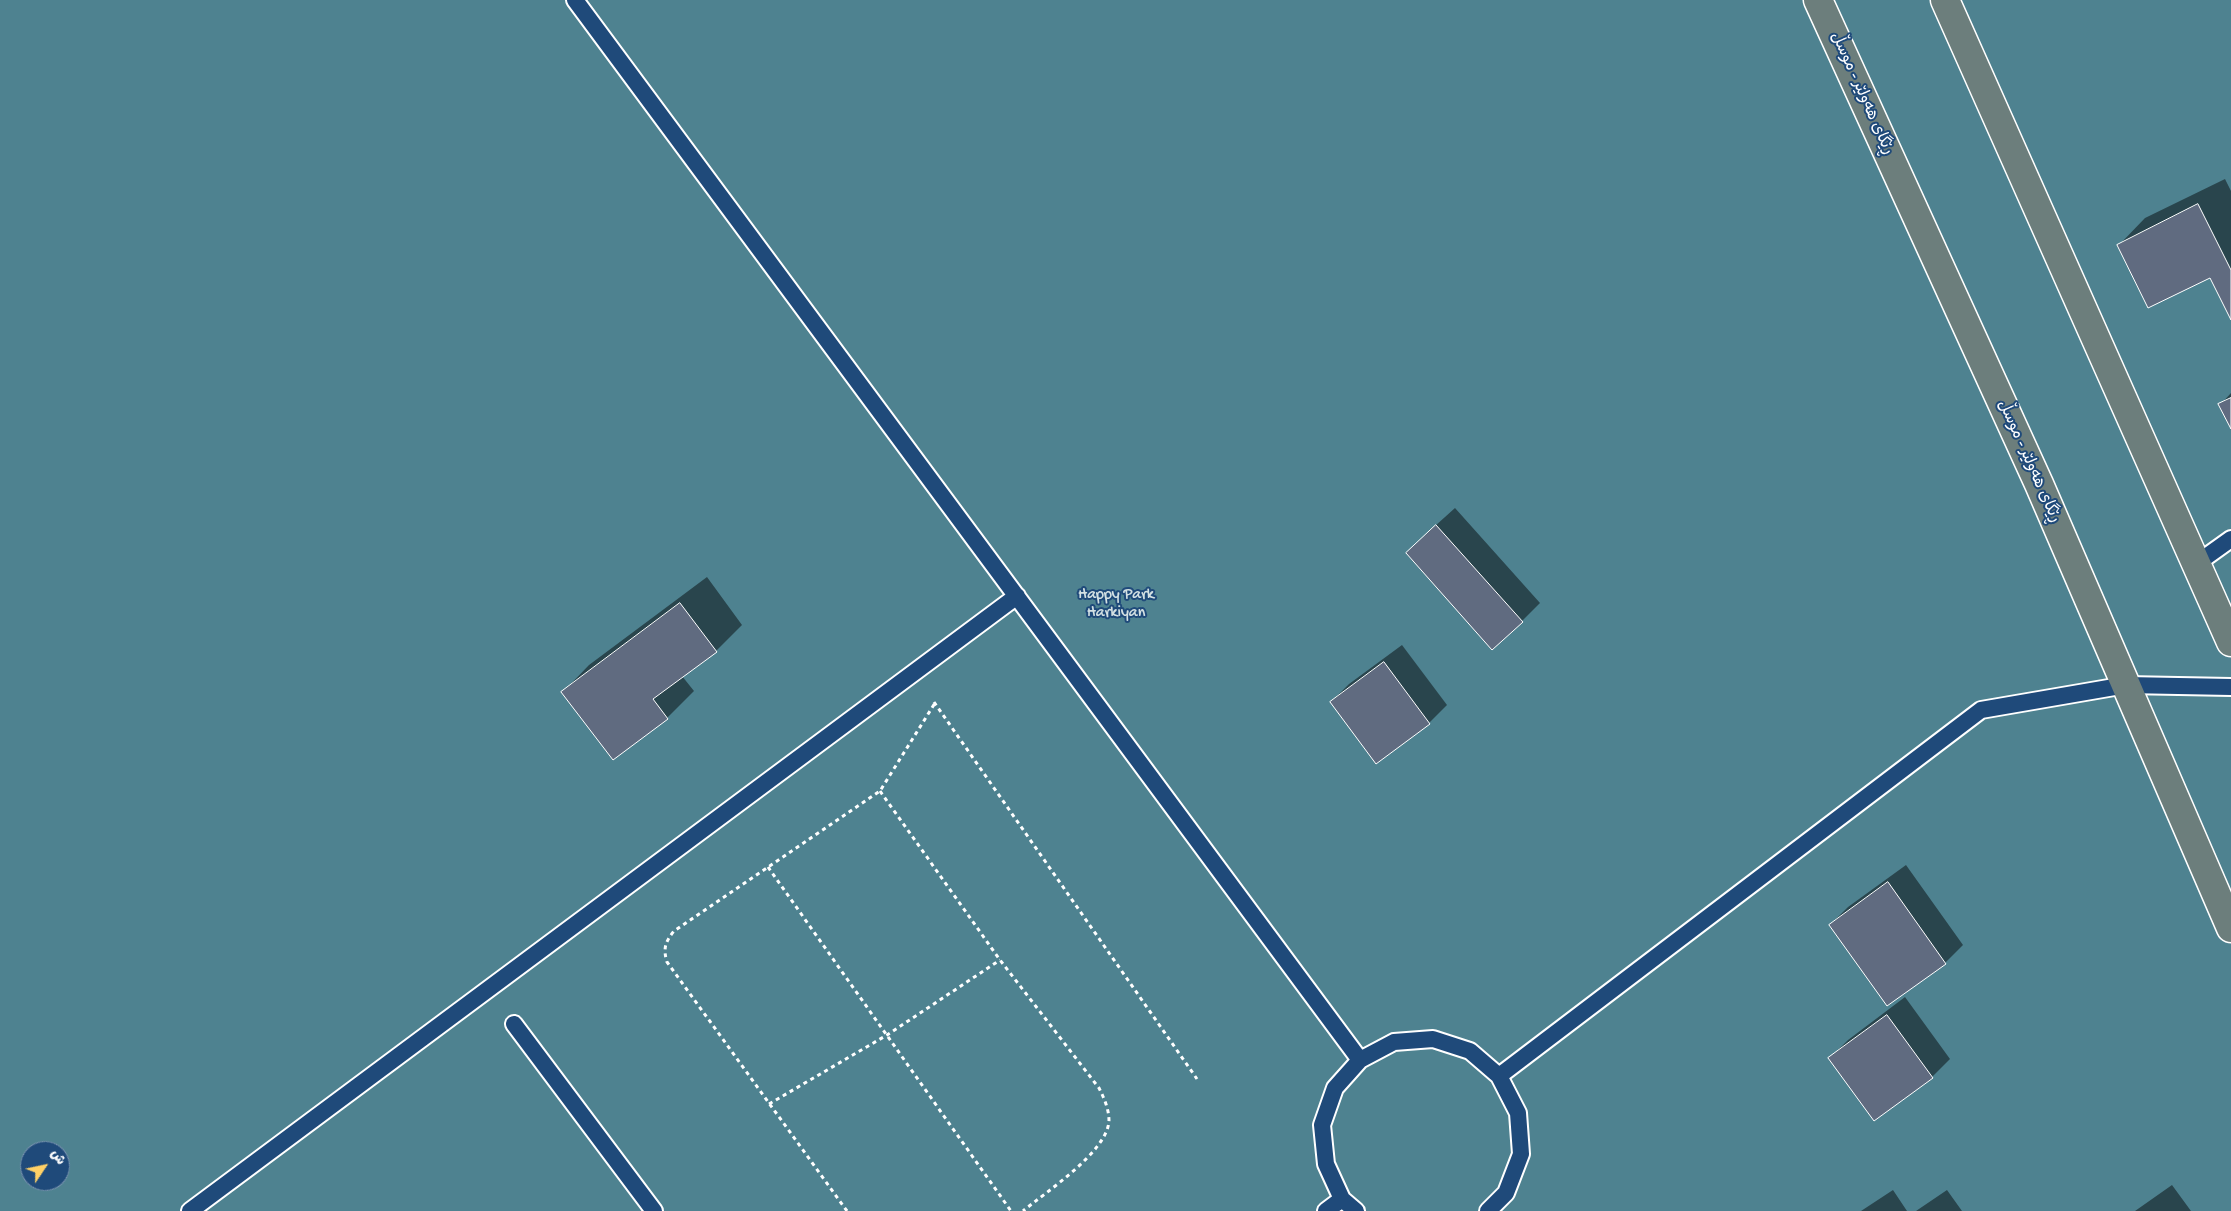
<!DOCTYPE html>
<html>
<head>
<meta charset="utf-8">
<style>
	body { margin:0 }
	#map { position:relative; width:2231px; height:1211px; overflow:hidden; background:#1f4a7a; font-family:"Gochi Hand","Playpen Sans Arabic",sans-serif }
	canvas { display:block }
	.north { position:absolute; left:20px; top:1141px; width:50px; height:50px; box-sizing:border-box; background:#1f4a7a; border:1px solid #7992af; border-radius:50%; rotate:56deg; font-size:14px; font-weight:700; line-height:20px; text-align:center; color:#fff }
	.north::after { content:''; display:block; margin:auto; width:18px; height:22px; background:#ffd166; clip-path:polygon(50% 0,100% 100%,50% 72%,0 100%) }
</style>
</head>
<body>
<div id="map">
<canvas width="2231" height="1211"></canvas>
<div class="north">ش</div>
</div>
<script>
const ctx = document.querySelector('canvas').getContext('2d');
ctx.lineJoin = 'round';
function paint(path, color) {
  ctx.fillStyle = color;
  ctx.fill(path, 'evenodd');
}
function strokePath(path, color, width, dash) {
  ctx.strokeStyle = color;
  ctx.lineWidth = width;
  ctx.lineCap = dash ? 'butt' : 'round';
  ctx.setLineDash(dash || []);
  ctx.stroke(path);
}
function drawText(font, color, halo, rows, align = 'center') {
  ctx.font = font + ' "Gochi Hand","Playpen Sans Arabic",sans-serif';
  ctx.lineWidth = 4;
  ctx.setLineDash([]);
  ctx.textBaseline = 'middle';
  ctx.strokeStyle = halo;
  ctx.fillStyle = color;
  for (const [text, x, y, turn = 0] of rows) {
    ctx.save();
    ctx.translate(x, y);
    ctx.rotate((+turn || 0) * Math.PI / 180);
    ctx.textAlign = isNaN(turn) ? turn : align;
    if (halo) ctx.strokeText(text, 0, 0);
    ctx.fillText(text, 0, 0);
    ctx.restore();
  }
}
const green = new Path2D(`
	M0,0H2231V1211H0ZM30,1151H60V1181H30Z`);
const shadow = new Path2D(`
	M2225,179L2231,191V317L2211,276L2119,245L2145,218Z
	M2231,393V426L2220,405Z
	M1455,508L1540,603L1522,621L1425,535Z
	M707,577L742,625L716,651L682,676L694,691L667,718L613,759L563,692L589,665Z
	M1402,645L1447,705L1429,723L1331,702L1349,684Z
	M1906,865L1963,945L1945,963L1830,925L1848,907Z
	M1905,997L1950,1059L1932,1077L1830,1058L1848,1040Z
	M2172,1185L2191,1211H2135Z
	M1893,1190L1907,1211H1861Z
	M1947,1190L1962,1211H1916Z`);
const building = new Path2D(`
	M2198,204L2231,270V320L2210,278L2148,308L2117,245Z
	M2231,398V429L2218,404Z
	M1436,525L1523,622L1492,650L1406,553Z
	M680,603L717,652L653,699L668,719L613,760L561,692Z
	M1384,662L1430,724L1376,764L1330,702Z
	M1888,882L1946,964L1887,1006L1829,925Z
	M1887,1015L1933,1078L1874,1121L1828,1058Z`);
const path = new Path2D(`
	M934,702L1197,1079
	M880,791L1000,960L1099,1088C1104,1098 1109,1109 1109,1121C1107,1152 1046,1192 1023,1211
	M768,867L1011,1211
	M769,1104L887,1035L1000,960
	M847,1211L667,962C663,949 665,942 674,931L880,791L935,703`);
const service = new Path2D(`
	M575,0L1360,1060
	M2196,564L2231,539
	M514,1024L654,1211
	M1499,1076L1981,710L2126,685L2231,687
	M190,1211L1017,596
	M1326,1211L1342,1199
	M1356,1211L1342,1199L1326,1164L1322,1125L1335,1088L1360,1060L1394,1042L1433,1039L1470,1051L1499,1076L1518,1113L1521,1154L1506,1193L1488,1211`);
const trunk = new Path2D(`
	M1818,0L2039,484L2231,928
	M1945,0L2231,642`);
const streetNames = [
	["ڕێگای هەولێر - موسڵ",1861,94,66],
	["ڕێگای هەولێر - موسڵ",2028,462,66]
];
const parkNames = [
	["Happy Park",1116,596],
	["Harkiyan",1116,614]
];
paint(green, '#4e8290');
paint(shadow, '#0007');
paint(building, '#606b80');
strokePath(building, '#fff', 1);
strokePath(service, '#fff', 20);
strokePath(trunk, '#fff', 31);
strokePath(path, '#fff', 3, [4, 4]);
strokePath(service, '#1f4a7a', 16);
strokePath(trunk, '#6c7e7c', 28);
drawText('16px', '#fff', '#1f4a7a', streetNames);
drawText('16px', '#d3e0e3', '#1f4a7a', parkNames);
</script>
</body>
</html>
